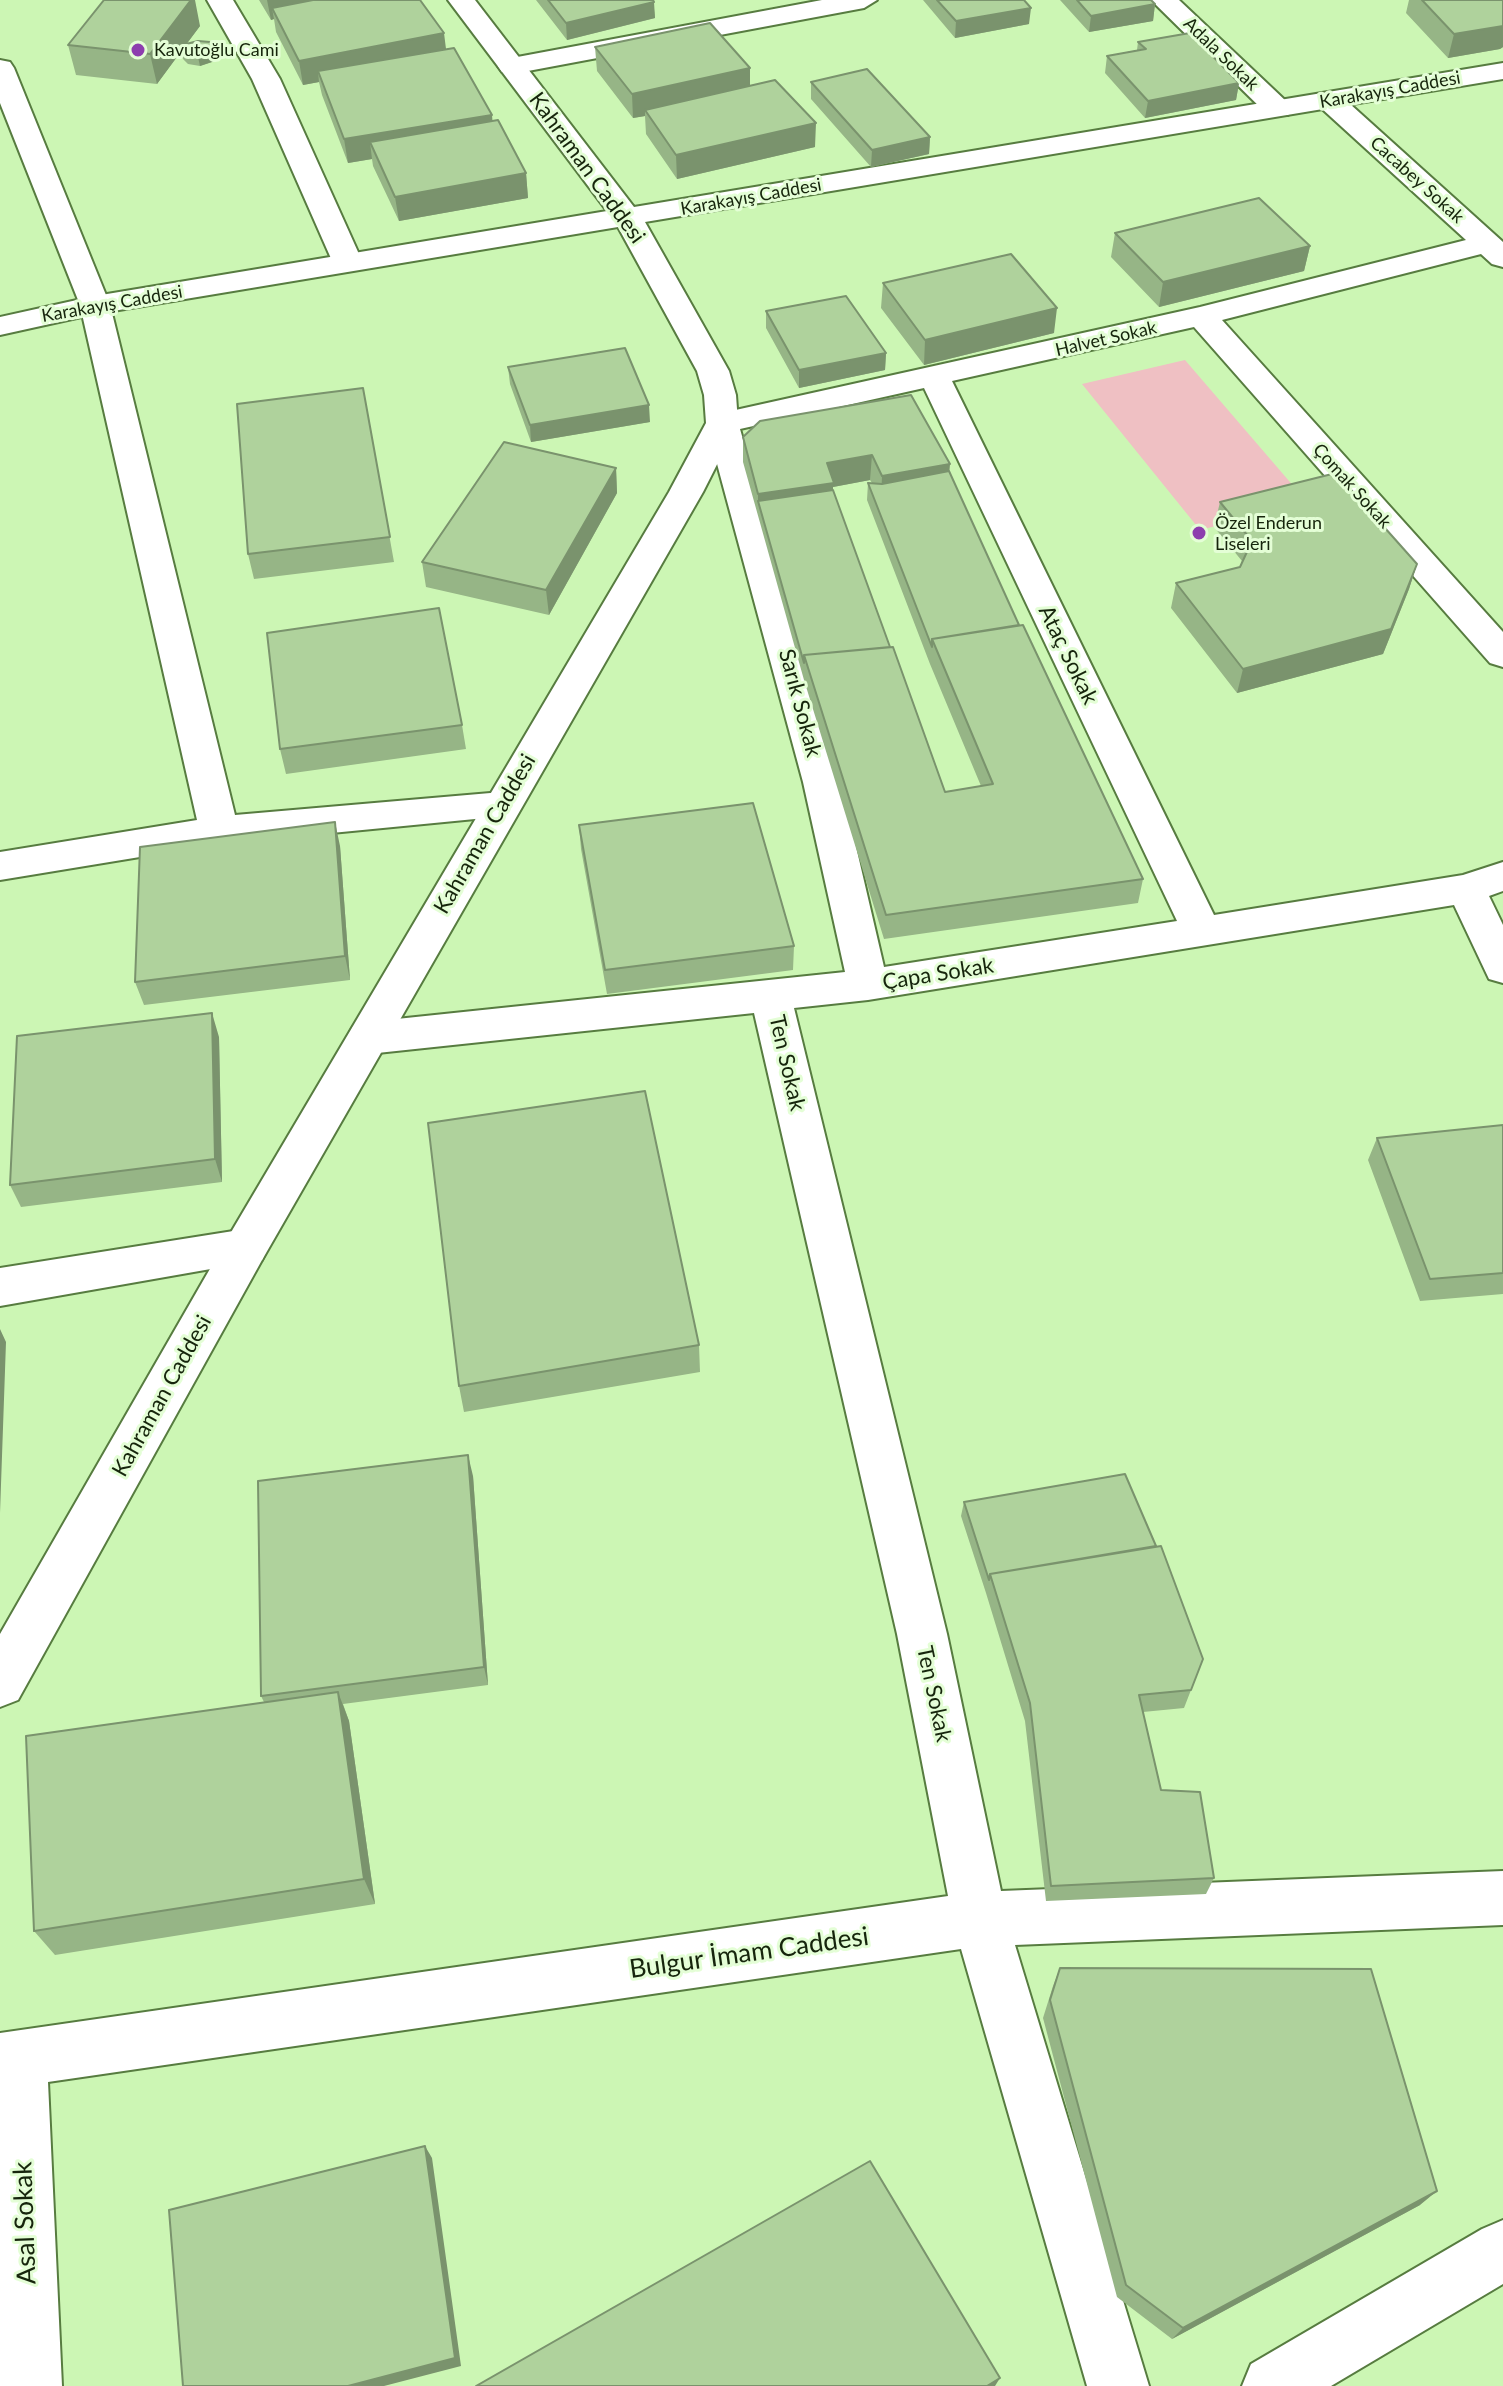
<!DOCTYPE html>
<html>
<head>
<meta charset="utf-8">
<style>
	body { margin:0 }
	canvas { display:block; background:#ccf6b4 }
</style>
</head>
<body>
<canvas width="1503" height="2386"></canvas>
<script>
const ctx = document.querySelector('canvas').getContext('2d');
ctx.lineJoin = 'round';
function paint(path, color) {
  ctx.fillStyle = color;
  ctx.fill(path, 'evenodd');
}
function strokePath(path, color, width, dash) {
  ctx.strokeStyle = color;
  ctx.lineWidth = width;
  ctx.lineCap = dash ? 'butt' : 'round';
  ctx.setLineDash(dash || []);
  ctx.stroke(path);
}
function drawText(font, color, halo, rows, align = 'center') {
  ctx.font = font + ' Lato,sans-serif';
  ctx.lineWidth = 6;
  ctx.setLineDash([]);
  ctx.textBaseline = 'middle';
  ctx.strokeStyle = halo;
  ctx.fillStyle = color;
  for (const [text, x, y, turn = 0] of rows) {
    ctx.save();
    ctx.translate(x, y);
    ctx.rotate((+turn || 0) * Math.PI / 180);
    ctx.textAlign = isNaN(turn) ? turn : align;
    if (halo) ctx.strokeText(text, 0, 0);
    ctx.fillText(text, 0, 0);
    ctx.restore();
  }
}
const green = new Path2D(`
	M1185,360L1308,503L1200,530L1082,384Z`);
const street = new Path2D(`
	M207,0H233L280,79L363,263L359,269H337L333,263L252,79Z
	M822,0H877L864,8L512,74L502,72L498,66L502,60L512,58Z
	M1151,0H1179L1288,103L1292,109L1288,115H1268Z
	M0,60L10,62L14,68L110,305L235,815L502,792L516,795L521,805L516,815L219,844L0,880V852L197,820L80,305L0,103Z
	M1330,93L1340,95L1503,242V267L1492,264L1481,254L1222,320L1503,632V667L1490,663L1194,327L952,381L1214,915L1463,875L1503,862V891L1489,896L1503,925V983L1489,979L1454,905L868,1000L794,1008L947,1634L1001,1891L1503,1871V1925L1015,1945L1149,2386H1087L961,1949L48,2082L62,2386H0V2033L948,1896L897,1634L754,1013L368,1054L353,1049L347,1038L353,1027L368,1022L845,972L803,782L706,423L710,416L722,413L1200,307L1466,240L1320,107L1316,101L1320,95ZM924,388L1177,921L884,967L841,782L740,429Z
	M246,1229L262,1234L268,1247L262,1260L0,1306V1268Z`);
const secondary = new Path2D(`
	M448,0H475L634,207L1503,63V79L645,222L729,371L736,395L738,423L703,492L262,1260L18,1700L0,1707V1634L230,1234L669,492L706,423L704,395L697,371L618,227L95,314L0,335V317L95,296L607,211Z
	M1503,2220V2284L1331,2386H1242L1251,2364L1482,2229Z`);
const wall = new Path2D(`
	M259,0H420L446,49L492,115V121L526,173L528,198L399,221L373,166L372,159L348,163L322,95L319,82L303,85L276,32L274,19L271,20Z
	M536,0H653L655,18L567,40Z
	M923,0H1024L1029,24L955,38Z
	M1060,0H1151L1155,4L1153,21L1089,32Z
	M1409,0H1503V47L1500,49L1448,58L1406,13Z
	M200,26L187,43L215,48L217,56L212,62L200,66L188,64L183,59L181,51L157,84L76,75L68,45Z
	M1138,42L1239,83L1236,100L1145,118L1105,73L1107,56L1137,50Z
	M595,47L750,68V86L815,147L677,179L646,134L645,116L633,118L597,71Z
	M811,82L930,137L929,154L871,167L811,99Z
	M1115,233L1310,246L1304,271L1159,307L1111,257Z
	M883,283L1054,333L924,365L881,308Z
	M766,311L886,353L885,370L799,388L766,328Z
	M508,367L650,422L531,442L510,384Z
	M363,388L394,562L254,579L248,554Z
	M760,421L949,472L1019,625L1143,879L1138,903L884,939L804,680L743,462V437ZM870,480L872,483H868L867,500L930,664L981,786L945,792L890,647L833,490V487Z
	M616,468L617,493L549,615L426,587L422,562Z
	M1220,502L1417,564L1409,589L1383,654L1237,693L1171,608L1176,583L1240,567L1242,561L1214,527Z
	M462,725L466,749L286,774L280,749Z
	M579,825L794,946L793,970L607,994L581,849Z
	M340,846L350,980L144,1005L135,982Z
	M219,1037L222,1182L21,1207L10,1185Z
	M1503,1125V1294L1420,1301L1368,1160L1377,1138Z
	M699,1345L700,1372L464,1412L459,1386Z
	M473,1476L488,1685L343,1704L349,1721L375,1904L55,1955L34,1931L264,1702L261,1696Z
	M964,1502L1191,1690L1184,1708L1143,1712L1161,1790L1214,1878L1206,1894L1046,1901L1025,1721L986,1593L961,1516Z
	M1060,1968L1420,2205L1172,2339L1117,2297L1043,2018L1053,1986Z`);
const shadedWall = new Path2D(`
	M191,0H195L200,26L157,84L150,54Z
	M267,0H370L272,8L274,19L271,20Z
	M654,2L655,18L567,40L566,23Z
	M1155,4L1153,21L1089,32L1091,16Z
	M1031,8L1029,24L955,38L956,21Z
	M1503,26V47L1500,49L1448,58L1454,34Z
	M444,33L447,57L318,71L319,82L303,85L299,61Z
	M215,48L217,56L212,62L200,66L198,57Z
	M750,68V92L645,110V116L633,118L632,94Z
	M1239,83L1236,100L1145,118L1148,101Z
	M492,115L494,139L370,142L372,159L348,163L344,139Z
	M816,123L815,147L677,179L676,155Z
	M930,137L929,154L871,167L872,150Z
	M526,173L528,198L399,221L395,197Z
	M1310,246L1304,271L1159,307L1163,282Z
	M1057,308L1054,333L924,365L925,340Z
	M886,353L885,370L799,388V370Z
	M649,405L650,422L531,442L530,425Z
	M872,455L870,480L833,487V508L758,501V518V494L827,463Z
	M950,464L948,489L881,501L882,476Z
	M616,468L617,493L549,615L546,590Z
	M1417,564L1409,589L1383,654L1237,693L1243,669Z
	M335,822L340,846L350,980L345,956Z
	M212,1013L219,1037L222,1182L215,1159Z
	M0,1329L6,1342L0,1513Z
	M468,1455L473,1476L488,1685L484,1667Z
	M338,1692L349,1721L375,1904L364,1879Z
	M425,2146L432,2158L461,2366L384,2386H348Z
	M1437,2191L1420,2205L1172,2339L1183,2328Z
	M1000,2378L995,2386H987Z`);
const building = new Path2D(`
	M104,0H191L150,54L68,45Z
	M313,0H420L444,33L299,61L272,8Z
	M548,0H653L654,2L566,23Z
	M937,0H1024L1031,8L956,21Z
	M1077,0H1151L1155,4L1091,16Z
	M1422,0H1503V26L1454,34Z
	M710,23L750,68L632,94L595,47Z
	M1190,33L1239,83L1148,101L1107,56L1146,49L1138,42Z
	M198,41L210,42L215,48L210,53L198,57L186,55L181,50L186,44Z
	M454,48L492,115L344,139L318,71Z
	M867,69L930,137L872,150L811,82Z
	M775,80L816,123L676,155L645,110Z
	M498,120L526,173L395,197L370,142Z
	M1259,198L1310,246L1163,282L1115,233Z
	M1011,254L1057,308L925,340L883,283Z
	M846,296L886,353L799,370L766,311Z
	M625,348L649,405L530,425L508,367Z
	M363,388L390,537L248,554L237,404Z
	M911,395L950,464L882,476L872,455L827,463L834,483L758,494L743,437L760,421Z
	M504,442L616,468L546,590L422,562Z
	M949,471L1019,625L932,639V647L868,483L882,484Z
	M1336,473L1417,564L1391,629L1243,669L1176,583L1240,567L1252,541L1220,502Z
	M833,490L890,647L804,655V663L758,501Z
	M439,608L462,725L280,749L267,633Z
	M1023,625L1143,879L886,915L804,655L893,647L945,792L993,784L932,639Z
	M753,803L794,946L605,970L579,825Z
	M335,822L345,956L135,982L140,847Z
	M212,1013L215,1159L10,1185L17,1036Z
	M645,1091L699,1345L459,1386L428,1123Z
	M1503,1125V1273L1430,1279L1377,1138Z
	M468,1455L484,1667L261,1696L258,1481Z
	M1125,1474L1156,1546L990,1574L989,1580L964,1502Z
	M1161,1546L1203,1659L1191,1690L1139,1695L1161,1790L1200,1792L1214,1878L1051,1886L1030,1703L990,1574Z
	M338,1692L364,1879L34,1931L26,1736Z
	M1060,1968L1371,1969L1437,2191L1183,2328L1126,2285L1050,2000Z
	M425,2146L455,2358L348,2386H183L169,2210Z
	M870,2161L1000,2378L987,2386H476Z`);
const markers = [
	[138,50,8,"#8d3eae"],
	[1199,533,8,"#8d3eae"]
];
const farPoinames = [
	["Kavutoğlu Cami",154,50],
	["Özel Enderun",1215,523],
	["Liseleri",1215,544]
];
const farStreetnames = [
	["Adala Sokak",1221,54,44],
	["Karakayış Caddesi",1390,90,-10],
	["Cacabey Sokak",1417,180,42],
	["Karakayış Caddesi",751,197,-10],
	["Karakayış Caddesi",112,304,-10],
	["Halvet Sokak",1106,339,-13],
	["Çomak Sokak",1352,486,48]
];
const streetNames = [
	["Kahraman Caddesi",587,168,54],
	["Ataç Sokak",1068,655,64],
	["Sarık Sokak",800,703,75],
	["Kahraman Caddesi",485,834,-60],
	["Çapa Sokak",938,974,-9],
	["Ten Sokak",787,1063,77],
	["Kahraman Caddesi",162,1396,-61],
	["Ten Sokak",934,1694,78]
];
const nearStreetnames = [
	["Bulgur İmam Caddesi",749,1953,-8],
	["Asal Sokak",25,2223,-92]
];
paint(green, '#efc0c3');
strokePath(street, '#577c40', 4);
strokePath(secondary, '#577c40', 4);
paint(street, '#fff');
paint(secondary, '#fff');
paint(wall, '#96b586');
paint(shadedWall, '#7a936d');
paint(building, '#afd29c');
strokePath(building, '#7a936d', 2);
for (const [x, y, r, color] of markers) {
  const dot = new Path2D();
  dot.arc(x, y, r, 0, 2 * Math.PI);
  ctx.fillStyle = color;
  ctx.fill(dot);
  strokePath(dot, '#e4fed6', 3);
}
drawText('18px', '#16250c', '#e4fed6', farPoinames, 'left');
drawText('18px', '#16250c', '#e4fed6', farStreetnames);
drawText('22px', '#16250c', '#e4fed6', streetNames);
drawText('26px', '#16250c', '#e4fed6', nearStreetnames);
</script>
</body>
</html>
